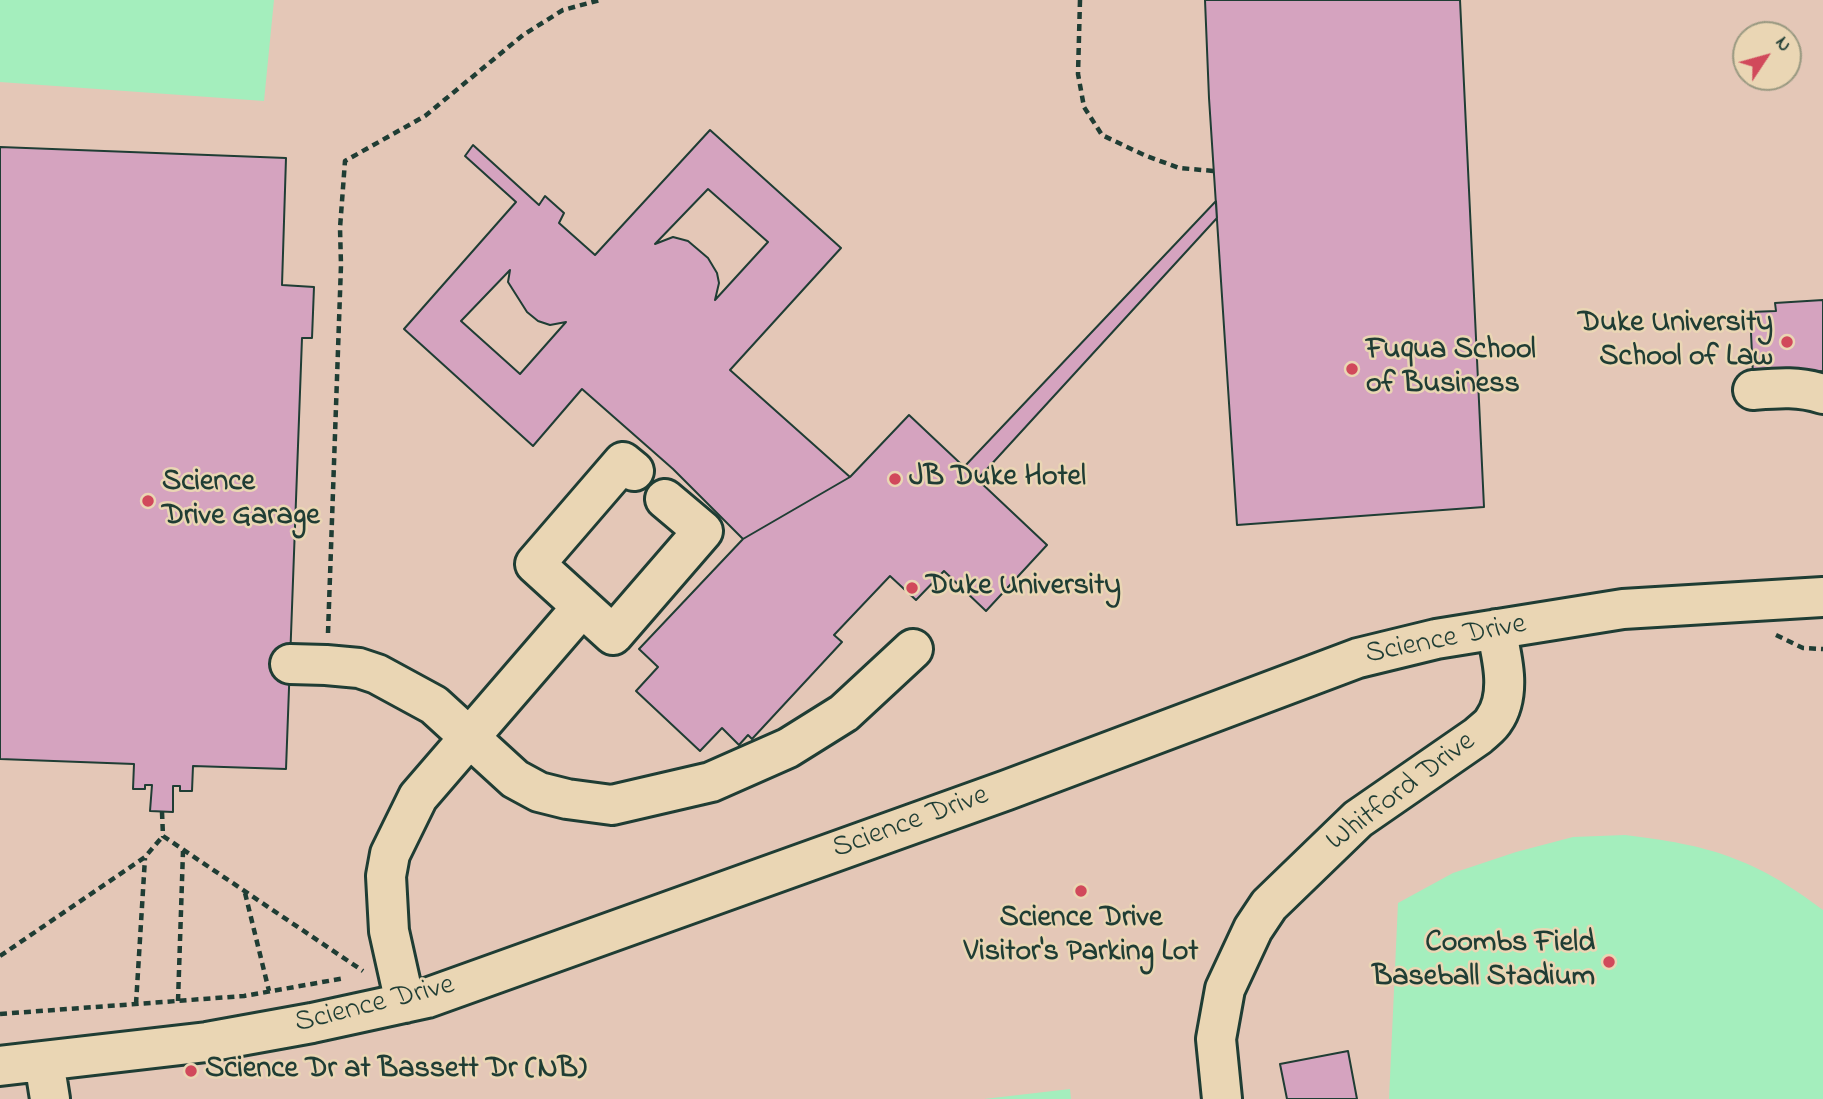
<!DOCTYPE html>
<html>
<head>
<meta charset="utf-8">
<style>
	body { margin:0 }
	#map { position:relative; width:1823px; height:1099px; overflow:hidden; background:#ead6b4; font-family:"Indie Flower",sans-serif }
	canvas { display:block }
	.north { position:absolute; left:1732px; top:21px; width:70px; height:70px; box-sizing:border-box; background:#ead6b4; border:2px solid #999981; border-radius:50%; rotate:54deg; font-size:19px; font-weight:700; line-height:28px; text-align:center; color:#1f3d34 }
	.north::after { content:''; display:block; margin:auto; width:24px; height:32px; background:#d1495b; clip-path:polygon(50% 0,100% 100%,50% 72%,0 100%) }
</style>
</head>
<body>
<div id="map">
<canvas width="1823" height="1099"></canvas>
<div class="north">N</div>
</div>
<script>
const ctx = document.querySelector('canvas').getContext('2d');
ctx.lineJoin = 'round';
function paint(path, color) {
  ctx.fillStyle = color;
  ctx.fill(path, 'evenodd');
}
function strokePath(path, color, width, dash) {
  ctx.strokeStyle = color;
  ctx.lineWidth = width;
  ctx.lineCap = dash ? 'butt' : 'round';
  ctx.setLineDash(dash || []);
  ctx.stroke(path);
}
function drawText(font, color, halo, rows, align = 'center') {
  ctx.font = font + ' "Indie Flower",sans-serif';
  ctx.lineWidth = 5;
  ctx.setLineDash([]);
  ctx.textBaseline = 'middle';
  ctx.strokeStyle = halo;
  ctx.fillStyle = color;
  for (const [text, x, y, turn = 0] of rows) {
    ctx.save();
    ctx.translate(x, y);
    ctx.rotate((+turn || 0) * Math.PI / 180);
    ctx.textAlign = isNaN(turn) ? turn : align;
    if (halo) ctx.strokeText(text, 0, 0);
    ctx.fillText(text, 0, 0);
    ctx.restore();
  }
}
const built = new Path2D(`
	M0,0H1823V1099H0ZM1746,35H1788V77H1746Z`);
const green = new Path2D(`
	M0,0H274L264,101L0,82Z
	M1625,835C1709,845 1754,858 1823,910V1099H1389L1398,903L1453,873L1516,852L1573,837Z
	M1070,1089L1071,1099H984Z`);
const building = new Path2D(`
	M1205,0H1460L1484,507L1237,525L1209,98Z
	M710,130L841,248L730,370L850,477L743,539L673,469L582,389L533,446L404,329L516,202L465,156L473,145L539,205L545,196L564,213L559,223L595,255ZM708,189L768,242L715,300L719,283L717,273L708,258L688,241L673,237L655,244ZM510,270L508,282L527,312L538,321L550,325L566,322L520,374L461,321Z
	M0,147L286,158L282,285L314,287L312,338H302L286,769L193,766L192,791H180V786H173V812L150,811L152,785H145V789H133L134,764L0,759Z
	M1216,201L1217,218L977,480L964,467Z
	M1823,300V371L1753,375L1750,312L1776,311L1775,303Z
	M909,415L1047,545L986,611L944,571L916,600L890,576L834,635L842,642L752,739L748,735L739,745L722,728L700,751L636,691L658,667L639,649L743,539L850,477Z
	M1348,1051L1357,1099H1287L1280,1064Z`);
const path = new Path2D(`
	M1080,0L1078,74L1084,107L1102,135L1144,155L1179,168L1214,171
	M328,633L341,265L340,228L345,161L425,116L523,35L563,10L600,0
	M1776,635L1803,648L1823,649
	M162,812L163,836L363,971
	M245,893L269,991
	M0,956L145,857L163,836
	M178,1001L183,851
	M136,1004L145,858
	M0,1014L244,996L345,978`);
const minor = new Path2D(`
	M1753,390C1778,388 1799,386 1823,394
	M634,471L623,462L535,564L613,635L703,531L665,499
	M290,664L326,665L359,668L377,674L434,705L515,779L539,792L567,799L612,805L711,782L788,748L844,713L913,649
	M405,1003L389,931L386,876L390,854L418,797L582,607
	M44,1061L50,1099
	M0,1066L207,1042L312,1023L427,998L1007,790L1358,658L1436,639L1623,609L1823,597
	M1222,1099L1216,1039L1225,989L1253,929L1269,905L1358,819L1478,736C1483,731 1491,726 1494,720C1512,694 1502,657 1496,629`);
const markers = [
	[1787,342,7,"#d1495b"],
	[1352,369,7,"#d1495b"],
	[895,479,7,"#d1495b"],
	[148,501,7,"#d1495b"],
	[912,588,7,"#d1495b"],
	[1081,891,7,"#d1495b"],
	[1609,962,7,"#d1495b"],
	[191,1071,7,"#d1495b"]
];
const poiNames = [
	["Duke University",1773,325,"right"],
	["School of Law",1773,359,"right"],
	["Fuqua School",1366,352],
	["of Business",1366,386],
	["JB Duke Hotel",909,479],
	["Science",162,484],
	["Drive Garage",162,518],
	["Duke University",926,588],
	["Science Drive",1081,920,"center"],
	["Visitor's Parking Lot",1081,954,"center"],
	["Coombs Field",1595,945,"right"],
	["Baseball Stadium",1595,979,"right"],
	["Science Dr at Bassett Dr (NB)",205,1071]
];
const streetNames = [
	["Science Drive",1446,641,-11],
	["Whitford Drive",1402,793,-37],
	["Science Drive",911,824,-20],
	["Science Drive",375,1006,-14]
];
paint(built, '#e4c7b7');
paint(green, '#a4eebd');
paint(building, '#d5a3bf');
strokePath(building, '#1f3d34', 2);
strokePath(minor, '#1f3d34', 44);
strokePath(path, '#1f3d34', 4.5, [7, 5]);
strokePath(minor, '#ead6b4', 38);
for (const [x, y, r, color] of markers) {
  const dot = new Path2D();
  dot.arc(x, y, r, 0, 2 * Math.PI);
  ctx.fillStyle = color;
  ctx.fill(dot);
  strokePath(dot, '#ead6b4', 2.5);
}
drawText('bold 30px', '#1f3d34', '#ead6b4', poiNames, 'left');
drawText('30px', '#1f3d34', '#ead6b4', streetNames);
</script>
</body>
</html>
